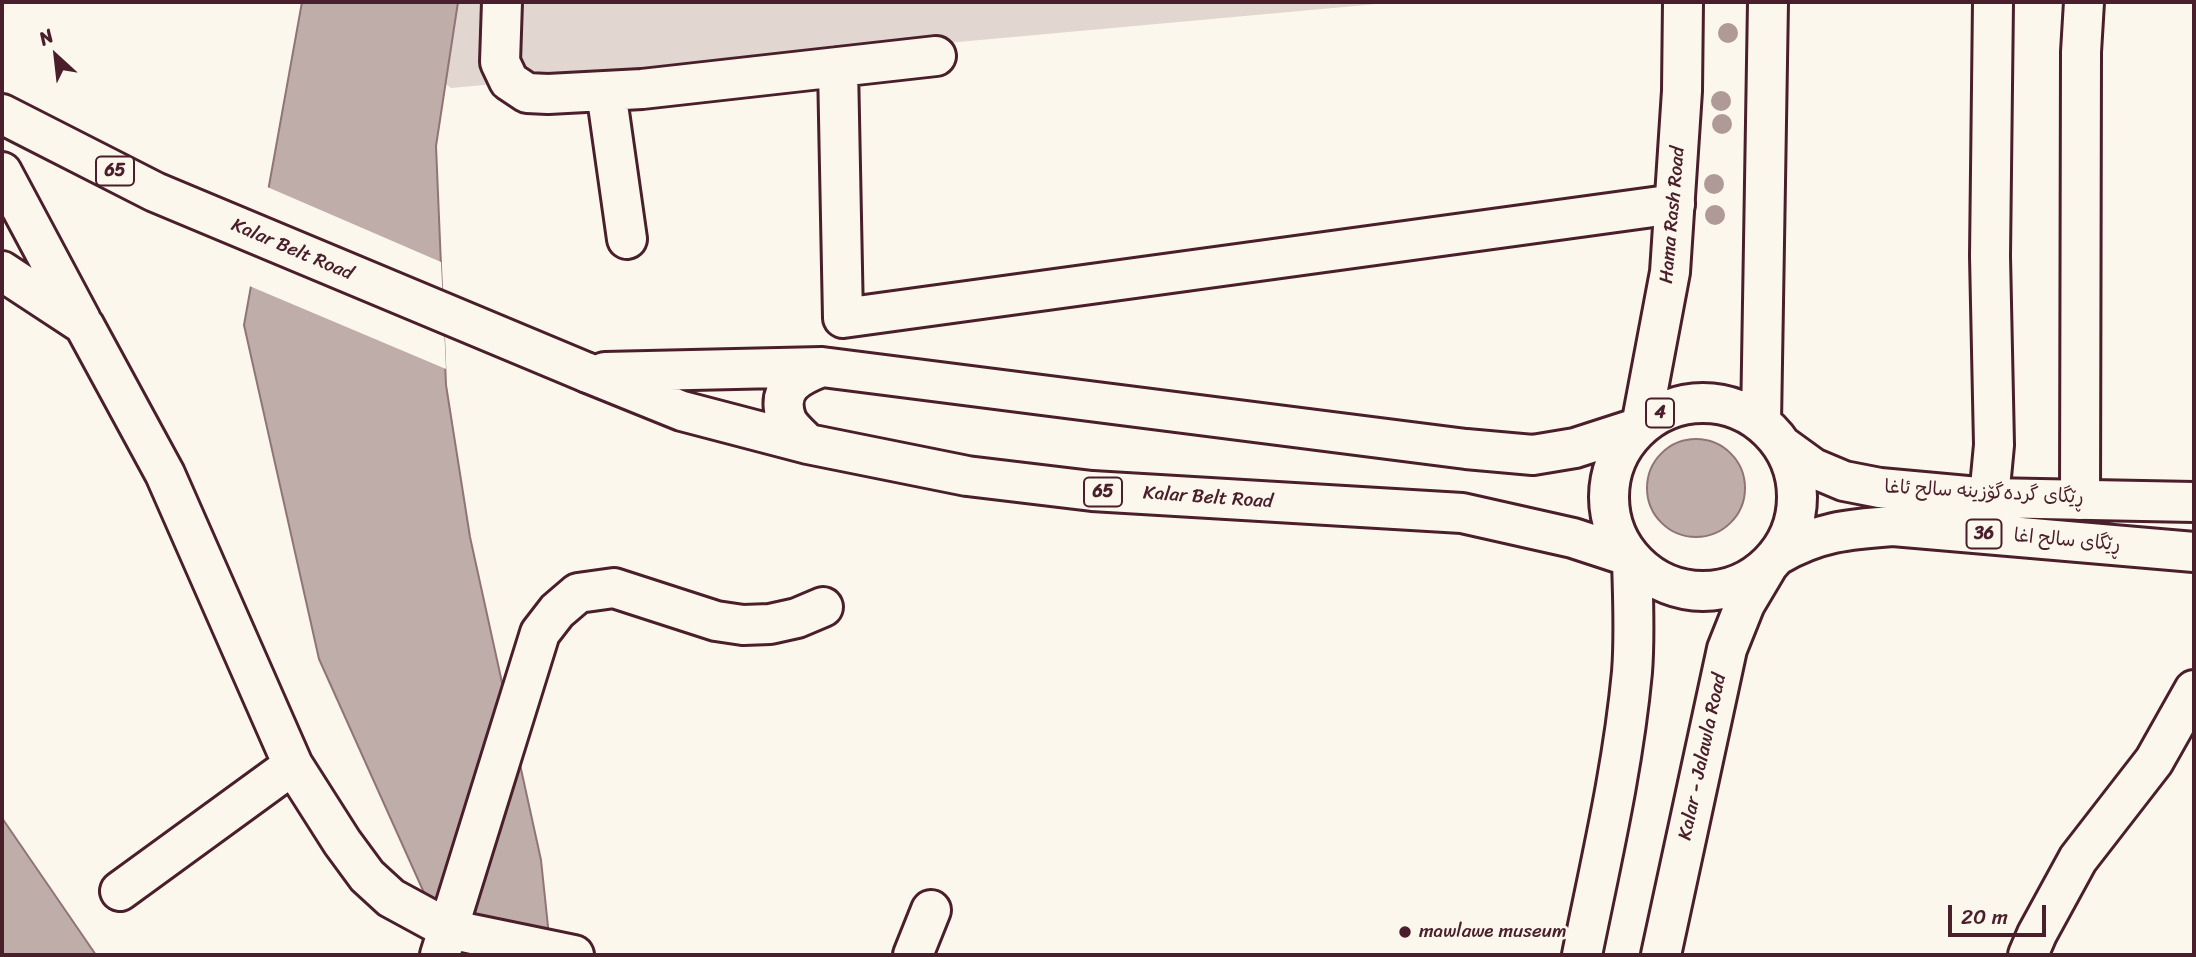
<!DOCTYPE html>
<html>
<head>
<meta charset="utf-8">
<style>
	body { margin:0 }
	#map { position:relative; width:2196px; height:957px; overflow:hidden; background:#fbf7ec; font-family:Sriracha,sans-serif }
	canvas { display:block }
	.frame { position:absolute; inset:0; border:4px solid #4a1f2b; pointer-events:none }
	.north { position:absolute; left:21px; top:21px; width:70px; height:70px; -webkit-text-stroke:5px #fbf7ec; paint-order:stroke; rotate:333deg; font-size:19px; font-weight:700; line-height:28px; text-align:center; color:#4a1f2b }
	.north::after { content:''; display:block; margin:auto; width:24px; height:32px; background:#4a1f2b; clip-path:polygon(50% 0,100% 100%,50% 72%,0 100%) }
	.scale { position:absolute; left:1948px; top:905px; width:98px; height:32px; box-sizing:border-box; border:4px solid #4a1f2b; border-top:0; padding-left:9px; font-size:21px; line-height:24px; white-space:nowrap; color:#4a1f2b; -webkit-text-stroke:5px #fbf7ec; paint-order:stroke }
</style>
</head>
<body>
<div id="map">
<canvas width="2196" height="957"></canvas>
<div class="frame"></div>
<div class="north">N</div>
<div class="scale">20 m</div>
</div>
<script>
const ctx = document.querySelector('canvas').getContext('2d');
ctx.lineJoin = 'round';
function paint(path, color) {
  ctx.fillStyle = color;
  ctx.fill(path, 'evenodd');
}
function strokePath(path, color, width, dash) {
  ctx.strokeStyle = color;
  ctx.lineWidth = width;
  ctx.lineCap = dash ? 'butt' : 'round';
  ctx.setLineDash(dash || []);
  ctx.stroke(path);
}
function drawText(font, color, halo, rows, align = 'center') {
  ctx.font = font + ' Sriracha,"Playpen Sans Arabic",sans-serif';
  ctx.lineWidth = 5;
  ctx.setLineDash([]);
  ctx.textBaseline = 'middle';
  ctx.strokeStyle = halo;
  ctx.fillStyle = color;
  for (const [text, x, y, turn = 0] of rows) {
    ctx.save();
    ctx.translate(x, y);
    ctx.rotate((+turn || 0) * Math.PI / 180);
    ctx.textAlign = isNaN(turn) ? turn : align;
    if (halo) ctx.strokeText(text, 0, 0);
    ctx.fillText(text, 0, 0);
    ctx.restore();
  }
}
const green = new Path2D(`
	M339,2H1377V4L451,88Z`);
const water = new Path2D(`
	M302,2H458L436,146L446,385L470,537L541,860L551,955H452L319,659L244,325Z
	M1647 488a49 49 0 1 1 98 0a49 49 0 1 1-98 0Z
	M2,818L96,955H2Z`);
const pier = new Path2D(`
	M265,186L441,262L446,369L247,285Z`);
const minor = new Path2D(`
	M502,2L500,62L509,81L527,93L548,94L642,89L936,56
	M838,67L843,318L1675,204
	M606,91L627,239
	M2,172L81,320
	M2,271L84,325L165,474L293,765L342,842L367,876L391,898L448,929L574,955
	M1989,498L1994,445L1990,256L1993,2
	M2080,500L2081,52L2084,2
	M120,891L293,765
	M440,955L540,633L557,611L578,593L614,588L716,621L743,625L770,624L797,618L823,607
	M913,955L931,910
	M2028,955L2037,934L2078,859L2154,761L2194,690`);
const major = new Path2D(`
	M2,114L155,192L588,373`);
const highway = new Path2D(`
	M605,372L822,367L1466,449L1533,455L1575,448L1640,427
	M588,373L682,411L808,444L967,476L1092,491L1462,513L1573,538L1628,556
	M1609 497a94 94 0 1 1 188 0a94 94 0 1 1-188 0Z
	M1761,423L1768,2
	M1641,426L1670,272L1682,91L1683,2
	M808,444C801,437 789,427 786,418C776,387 798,376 822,367
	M1784,447L1813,468L1844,481L1880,488L1989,498L2194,502
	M1778,555C1817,532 1849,529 1893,526L2194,552
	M1582,955C1601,861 1623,768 1632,672C1635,635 1633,598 1632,560
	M1661,955L1727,649L1745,604L1767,567`);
const trees = [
	[1728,33],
	[1721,101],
	[1722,124],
	[1714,184],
	[1715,215]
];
const markers = [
	[1405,932,7,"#4a1f2b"]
];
const shields = [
	[115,171,38],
	[1660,413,28],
	[1103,492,38],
	[1984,534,35]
];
const shieldNames = [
	["65",115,171],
	["4",1660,413],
	["65",1103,492],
	["36",1984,534]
];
const streetNames = [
	["Hama Rash Road",1673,215,-85],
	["Kalar Belt Road",292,250,23],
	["ڕێگای گردەگۆزینە سالح ئاغا",1984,493,3],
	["Kalar Belt Road",1208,498,4],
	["ڕێگای سالح اغا",2067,541,5],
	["Kalar - Jalawla Road",1703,757,-78]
];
const poiNames = [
	["mawlawe museum",1419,932]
];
paint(green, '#e2d7d0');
paint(water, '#bfadaa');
strokePath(water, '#907477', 2);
paint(pier, '#fbf7ec');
strokePath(minor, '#4a1f2b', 44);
strokePath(major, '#4a1f2b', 44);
strokePath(highway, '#4a1f2b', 44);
strokePath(minor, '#fbf7ec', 38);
strokePath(major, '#fbf7ec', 38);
strokePath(highway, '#fbf7ec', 38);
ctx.fillStyle = '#af9a98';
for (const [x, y] of trees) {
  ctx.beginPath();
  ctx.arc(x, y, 10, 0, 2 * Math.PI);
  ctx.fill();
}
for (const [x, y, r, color] of markers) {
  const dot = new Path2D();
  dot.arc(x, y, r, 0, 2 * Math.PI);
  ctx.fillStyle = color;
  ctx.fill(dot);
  strokePath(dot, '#fbf7ec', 2.5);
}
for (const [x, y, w] of shields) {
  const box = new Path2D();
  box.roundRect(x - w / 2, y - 14.5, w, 29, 5);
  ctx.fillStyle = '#fbf7ec';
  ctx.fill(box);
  strokePath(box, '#4a1f2b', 2);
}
drawText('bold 18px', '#4a1f2b', null, shieldNames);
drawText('19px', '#4a1f2b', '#fbf7ec', streetNames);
drawText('19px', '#4a1f2b', '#fbf7ec', poiNames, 'left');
</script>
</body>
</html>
